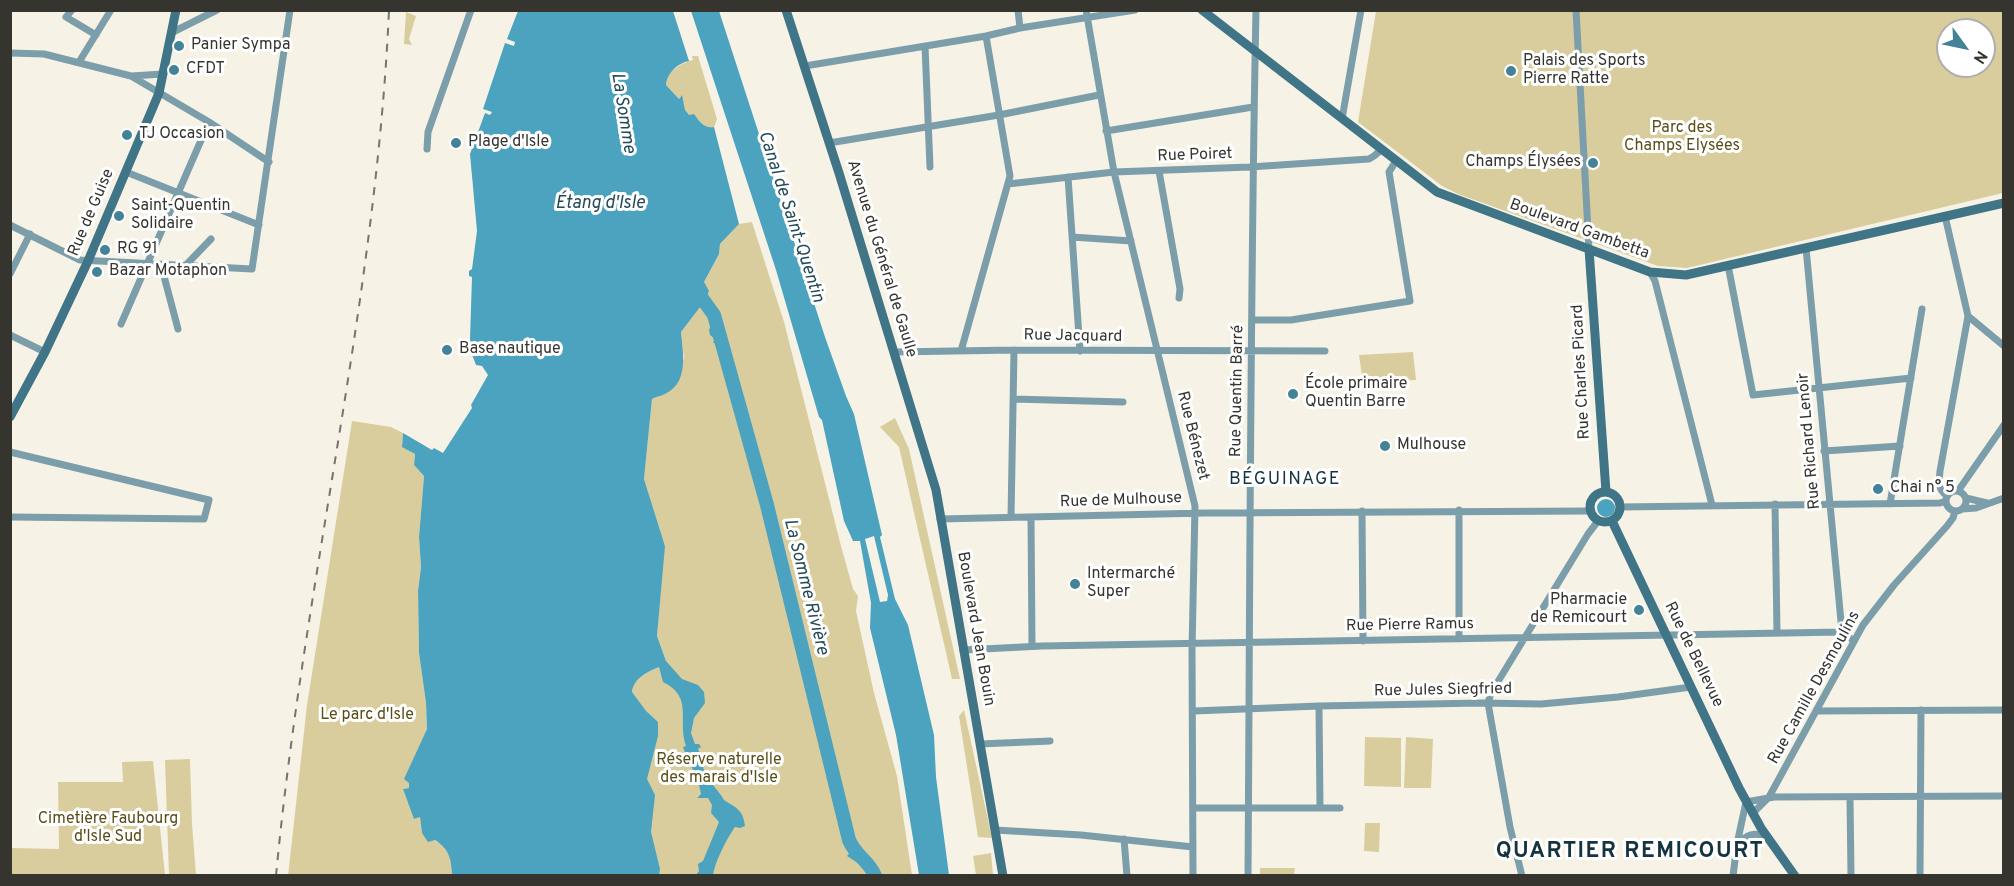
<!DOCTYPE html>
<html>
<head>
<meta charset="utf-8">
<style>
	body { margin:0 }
	#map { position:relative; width:2014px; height:886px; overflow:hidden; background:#f6f3e6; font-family:Overpass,sans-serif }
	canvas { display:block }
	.frame { position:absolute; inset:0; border:12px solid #35342f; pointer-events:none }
	.north { position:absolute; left:1936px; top:18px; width:60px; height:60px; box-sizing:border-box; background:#fff; border:2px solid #aeaeac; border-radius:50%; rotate:123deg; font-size:16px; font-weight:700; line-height:24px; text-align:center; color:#35342f }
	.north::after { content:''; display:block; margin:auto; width:21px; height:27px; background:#438297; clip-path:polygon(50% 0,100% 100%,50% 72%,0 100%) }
</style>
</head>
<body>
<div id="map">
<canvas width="2014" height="886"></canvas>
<div class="frame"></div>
<div class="north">N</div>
</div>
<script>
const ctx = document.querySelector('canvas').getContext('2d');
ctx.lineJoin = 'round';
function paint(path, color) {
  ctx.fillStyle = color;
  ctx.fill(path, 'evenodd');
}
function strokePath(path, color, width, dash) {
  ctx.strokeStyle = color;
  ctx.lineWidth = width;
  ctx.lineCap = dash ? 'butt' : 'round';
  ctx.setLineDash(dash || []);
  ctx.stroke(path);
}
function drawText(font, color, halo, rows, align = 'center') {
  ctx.font = font + ' Overpass,sans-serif';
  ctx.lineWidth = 6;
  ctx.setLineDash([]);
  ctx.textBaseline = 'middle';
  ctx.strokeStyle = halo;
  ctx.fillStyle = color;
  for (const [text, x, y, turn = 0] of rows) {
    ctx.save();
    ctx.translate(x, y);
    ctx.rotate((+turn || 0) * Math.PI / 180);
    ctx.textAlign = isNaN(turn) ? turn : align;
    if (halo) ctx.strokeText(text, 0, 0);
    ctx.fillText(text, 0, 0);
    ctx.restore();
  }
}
const green = new Path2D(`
	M1376,11H2003V193L1687,268L1658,266L1458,194L1442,186L1358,122ZM1948,30H1984V66H1948Z
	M406,12L416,16L409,39L412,45L404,44Z
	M692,56H698L717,119L714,127L709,128C702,124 688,118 685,110C683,105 684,101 681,96L679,99L666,85C667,71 681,63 693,60Z
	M752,222L784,322L841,546L853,589L858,596L856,611L874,693L897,776L912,875H881L878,867L856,846L859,864L865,867L868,875L521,876L632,692C634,678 647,672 659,667L661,672L666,661L657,636L662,575V553L665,546L644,479L652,399L668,392L684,358L681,332L704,302V282L719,254L720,244L739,224Z
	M1413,352L1416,380L1363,383L1359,355Z
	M895,418L909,449L960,679H952L899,447L880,427Z
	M352,421L391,427L403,433L402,446L415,454L414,465L424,476L419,537L421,567L418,591L419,653L426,703L427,729L409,788L403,789L415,819L420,816L422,833L441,844L450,855L452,875L288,876L307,705Z
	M964,710L992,838L978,837L959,716Z
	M1365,737L1401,738V787L1364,786Z
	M1406,737L1433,739L1431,788H1404Z
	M190,759L192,824L196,875H169L165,760Z
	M153,761L165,875H11V848L59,849L58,782H123L122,762Z
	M1365,823H1380L1379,852L1364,851Z
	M991,853L993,875H976L973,856Z
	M1260,868H1295L1294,875H1260Z`);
const water = new Path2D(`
	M518,11H673L689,61C678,63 667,73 666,85L679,99L682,95L685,110L689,115L694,114C699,121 704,129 714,127L739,224L720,244L719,254L704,282L709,291L704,302L681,332C683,351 688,379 670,391C665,395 658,396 652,399L644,479L665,546L657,636L666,661L682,679L698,685L704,692L705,703L694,718L691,733L695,744H699L701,747L698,749L701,756L700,761C704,766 703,770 706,775C709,781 719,791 724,800C736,808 743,809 745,826L740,828L735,827C727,838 715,862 713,875H696L699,871L698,864L703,861L719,822L711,813L712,805L708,798H697L701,794C699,778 688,762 683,747L686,746C677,720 694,697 663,682L659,667C647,672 634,678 632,692L646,711L658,722V736L647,779L655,795L651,832L660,869L659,875H452C451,859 450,850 435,840L428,842L422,833L420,817L414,819L403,789L409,788V783L404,779L427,729L426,703L419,653L418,591L421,567L419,537L424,476L414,465L415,454L402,447L403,433L432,450L434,448L443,453L472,408L471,405L488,375L482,366L476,365L471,352L470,339L472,277L469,276V271L472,269L477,231L470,154L485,113L490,115L492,112L483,109L505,43L514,46L515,42L507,39Z
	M691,11H719L825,337L846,396L854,414L882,535L880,537L895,599L908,625L934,735L936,777L949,875H919L896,735L870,628L871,603L860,541H853L844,521L822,420L819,417L776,270ZM874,536L888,595L887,601L880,602L865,539Z
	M715,315L717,319L721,322L720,331L723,332L719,340L723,346L722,349L713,342L715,339L710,335L709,330Z
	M1597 508a9 9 0 1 1 18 0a9 9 0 1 1-18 0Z
	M856,846L878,867L881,875H868L864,867L847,856Z`);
const river = new Path2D(`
	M694,287L714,315L767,505L849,840C856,857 869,860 875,876`);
const street = new Path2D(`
	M72,10L66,17L96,35
	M1018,10L1020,28
	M1086,10L1114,172L1195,506L1192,650L1193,876
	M1576,10L1589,249
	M171,33L217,10
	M925,46L930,167
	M10,53L44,54L131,76L163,74
	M79,62L111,10
	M805,66L986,36L1020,28L1135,10
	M131,76L209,122L269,162
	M1342,119L1361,10
	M1106,131L1253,107
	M829,143L999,115L1099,95
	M427,149L428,132L471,10
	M1159,171L1180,289L1179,298
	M126,172L259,225
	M1068,177L1080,351
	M1008,184L1114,172L1250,167L1369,159L1374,156L1381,150
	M1945,216L1968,316L1940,471C1939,483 1937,488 1947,496
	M10,225L80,260L252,269L290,10
	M1072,237L1131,241
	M1806,248L1842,632
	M161,265L178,329
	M186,265L211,239
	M1728,265L1753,395L1911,378
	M1650,272L1655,281L1712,505
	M10,274L30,234
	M1968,316L2004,346
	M1253,320H1291L1410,301L1389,172L1396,161
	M121,324L209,122
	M10,335L45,352
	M961,351L1010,176L986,36
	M894,352L1014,350L1325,351
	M1013,399L1123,402
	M1824,451L1900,446
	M10,452L209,500L204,519L10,517
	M1946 501a10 10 0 1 1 20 0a10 10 0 1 1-20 0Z
	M1958,491L2004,425
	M1966,498L1987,503
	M1775,504L1777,633
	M1890,504L1922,309
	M1620,507L1940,503L1946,501
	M1962,509L1976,508L2004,498
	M1459,510V639
	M1362,511L1363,641
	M1011,517L1014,350
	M1031,517L1032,646
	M940,519L1205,513L1590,511
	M963,650L1042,646L1842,632L1854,641
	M1319,706L1320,808
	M1194,711L1319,706L1481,703L1541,704L1618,697L1691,687
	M1816,711L2004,710
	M980,744L1050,741
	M1850,798L1851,876
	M1194,808H1340
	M1753,813L1769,797L1863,625L1894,585L1947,526L1953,518L1955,511
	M995,830L1081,835L1193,847
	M1124,839L1127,876
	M1737,844C1747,835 1754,831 1767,837
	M1248,876C1250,587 1250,299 1256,10
	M1522,876L1510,827L1488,703L1491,693L1588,534L1598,521
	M1733,876L1737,844L1746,802L1774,797L2004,796
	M1920,876L1921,710`);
const secondary = new Path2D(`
	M786,10L839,173L936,490L1003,876
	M1202,10L1437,192L1650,272L1686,275L2004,203
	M1589,249L1606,492
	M10,417L45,352L88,261L159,93L176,10
	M1590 507a15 15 0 1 1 30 0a15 15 0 1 1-30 0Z
	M1612,521L1739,788L1761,828L1795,876`);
const rail = new Path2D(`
	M276,876C303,586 376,302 389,10`);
const markers = [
	[179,46,6,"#438297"],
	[174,70,6,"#438297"],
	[1511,71,6,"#438297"],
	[127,135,6,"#438297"],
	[456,143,6,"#438297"],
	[1593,163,6,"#438297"],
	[119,216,6,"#438297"],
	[105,250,6,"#438297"],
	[97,272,6,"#438297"],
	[447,350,6,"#438297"],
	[1293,394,6,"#438297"],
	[1385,446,6,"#438297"],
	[1878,489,6,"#438297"],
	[1075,584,6,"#438297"],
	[1639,610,6,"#438297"]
];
const poiNames = [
	["Panier Sympa",191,46],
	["Palais des Sports",1523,62],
	["Pierre Ratte",1523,80],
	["CFDT",186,70],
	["TJ Occasion",139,135],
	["Plage d'Isle",468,143],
	["Champs Élysées",1581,163,"right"],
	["Saint-Quentin",131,207],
	["Solidaire",131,225],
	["RG 91",117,250],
	["Bazar Motaphon",109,272],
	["Base nautique",459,350],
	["École primaire",1305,385],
	["Quentin Barre",1305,403],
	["Mulhouse",1397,446],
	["Chai n° 5",1890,489],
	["Intermarché",1087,575],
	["Super",1087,593],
	["Pharmacie",1627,601,"right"],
	["de Remicourt",1627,619,"right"]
];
const parkNames = [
	["Parc des",1682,129],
	["Champs Elysées",1682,147],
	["Le parc d'Isle",367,716],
	["Réserve naturelle",719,761],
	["des marais d'Isle",719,779],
	["Cimetière Faubourg",108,820],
	["d'Isle Sud",108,838]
];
const streetNames = [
	["Rue Poiret",1195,156,-2],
	["Rue de Guise",92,213,-67],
	["Boulevard Gambetta",1579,230,20],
	["Avenue du Général de Gaulle",881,259,73],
	["Rue Jacquard",1073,337,1],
	["Rue Charles Picard",1582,372,-93],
	["Rue Quentin Barré",1238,391,-89],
	["Rue Bénezet",1192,436,76],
	["Rue Richard Lenoir",1810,441,-95],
	["Rue de Mulhouse",1121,501,-2],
	["Rue Pierre Ramus",1410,626,-1],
	["Boulevard Jean Bouin",975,629,80],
	["Rue de Bellevue",1693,655,64],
	["Rue Camille Desmoulins",1815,688,-61],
	["Rue Jules Siegfried",1443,691,-1]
];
const waterNames = [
	["La Somme",622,113,81],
	["Étang d'Isle",600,204],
	["Canal de Saint-Quentin",790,217,72],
	["La Somme Rivière",805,587,76]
];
const neighbourhoodNames = [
	["BÉGUINAGE",1285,480]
];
const districtNames = [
	["QUARTIER REMICOURT",1630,853]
];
paint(green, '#d9cd9d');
paint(water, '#4ca3bf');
strokePath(river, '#4ca3bf', 14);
strokePath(street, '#7c9daa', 7);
strokePath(secondary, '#407487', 9);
strokePath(rail, '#76746c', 2, [8, 8]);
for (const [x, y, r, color] of markers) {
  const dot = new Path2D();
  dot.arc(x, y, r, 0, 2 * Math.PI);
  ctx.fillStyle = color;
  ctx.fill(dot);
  strokePath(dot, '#fff', 2);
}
drawText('16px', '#35342f', '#fff', poiNames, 'left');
drawText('16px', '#5a4e17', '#fff', parkNames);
drawText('16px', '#35342f', '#fff', streetNames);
drawText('italic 18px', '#244a58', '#fff', waterNames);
ctx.letterSpacing = '1.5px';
drawText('18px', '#16343e', '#fff', neighbourhoodNames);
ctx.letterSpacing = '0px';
ctx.letterSpacing = '1.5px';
drawText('bold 22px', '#16343e', '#fff', districtNames);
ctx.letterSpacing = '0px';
</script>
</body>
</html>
